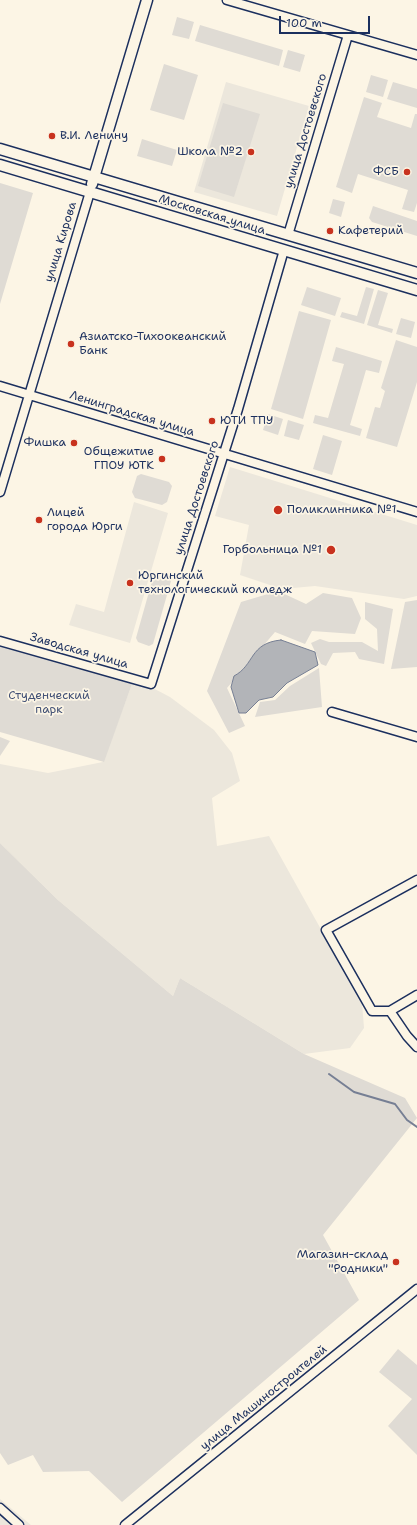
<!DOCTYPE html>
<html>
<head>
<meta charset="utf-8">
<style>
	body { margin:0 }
	#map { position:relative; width:417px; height:1525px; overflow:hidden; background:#fcf5e5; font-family:"Shantell Sans",sans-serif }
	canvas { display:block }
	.scale { position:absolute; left:279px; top:16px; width:91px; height:18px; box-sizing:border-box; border:2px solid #1b2f5e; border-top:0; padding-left:5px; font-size:12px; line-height:14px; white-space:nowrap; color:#1b2f5e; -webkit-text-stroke:3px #fcf5e5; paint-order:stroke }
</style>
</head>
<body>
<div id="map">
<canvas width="417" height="1525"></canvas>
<div class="scale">100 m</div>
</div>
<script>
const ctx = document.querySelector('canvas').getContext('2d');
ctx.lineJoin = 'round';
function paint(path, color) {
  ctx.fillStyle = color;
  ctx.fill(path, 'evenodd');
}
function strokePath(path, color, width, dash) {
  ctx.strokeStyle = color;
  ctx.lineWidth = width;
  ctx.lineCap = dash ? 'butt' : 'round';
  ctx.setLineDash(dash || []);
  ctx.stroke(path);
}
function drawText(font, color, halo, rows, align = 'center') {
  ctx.font = font + ' "Shantell Sans",sans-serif';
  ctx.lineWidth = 3.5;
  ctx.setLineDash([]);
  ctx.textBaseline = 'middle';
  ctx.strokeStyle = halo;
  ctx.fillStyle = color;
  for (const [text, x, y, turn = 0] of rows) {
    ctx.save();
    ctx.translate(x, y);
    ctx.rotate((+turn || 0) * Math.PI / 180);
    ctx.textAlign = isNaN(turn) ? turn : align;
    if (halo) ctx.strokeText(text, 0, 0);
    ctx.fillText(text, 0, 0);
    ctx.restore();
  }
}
const built = new Path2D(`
	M226,82L309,106L277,216L194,192Z
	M230,467L417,525V596L404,599L315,586L282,589L240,575L249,525L215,516Z
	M134,502L168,513L130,643L69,625L76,604L104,612Z
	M132,684L149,686L170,697L214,730L232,753L240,781L212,798L217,846L269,836L362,1003L364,1028L350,1048L304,1054L180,978L173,996L58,900L0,843V764L48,773L103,762Z
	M0,1499L31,1525H0Z`);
const green = new Path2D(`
	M177,17L194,22L189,39L172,35Z
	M200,25L283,50L279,66L195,41Z
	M288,50L305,55L300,72L283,67Z
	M164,64L198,75L184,120L150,110Z
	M371,75L388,80L383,97L366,92Z
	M393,82L417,89V108L387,99Z
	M364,97L382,103L377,117L411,128L415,114H417V203L414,212L402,209L408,190L358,174L352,193L336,187Z
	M223,103L260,114L234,197L198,186Z
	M142,139L177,150L172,166L137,156Z
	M0,183L33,193L0,304Z
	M333,199L345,202L341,217L329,213Z
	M373,206L417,221V236L372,222L369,218Z
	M307,287L341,298L335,316L301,305Z
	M366,287L374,289L364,324L340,317L342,312L357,316Z
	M378,290L388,293L378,325L393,329L392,333L367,325Z
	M299,311L331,320L303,419L271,409Z
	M401,318L415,322L411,338L396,334Z
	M396,340L417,347V382L397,447L366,438L375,407L380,408L385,391L381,388Z
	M336,347L382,361L379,373L366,370L350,425L362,429L360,436L313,423L315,415L328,418L344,364L332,361Z
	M268,414L283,419L278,435L263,430Z
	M288,420L304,425L299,440L284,436Z
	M323,435L342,441L332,475L313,469Z
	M141,474L169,482L172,486L167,502L162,505L135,498L132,492L137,476Z
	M158,572L169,577L171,581L153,644L149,646L138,642L136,638L154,574Z
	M278,591L306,604L323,593L352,598L361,618L355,634L312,631L305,644L275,632L227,688L245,726L229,733L207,691L241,602Z
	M417,600V667L391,669L405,602Z
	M365,602L393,609L384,664L359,659L355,652L333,653L326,666L321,664L311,643L320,639L329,642H362L378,651L377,629L365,619Z
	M0,644L132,684L104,762L0,732Z
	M319,668L322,707L255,717L260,702L275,700L290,686Z
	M0,737L10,741L0,756Z
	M0,843L58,900L173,996L180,978L304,1054L405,1098L417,1118L323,1235L359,1300L122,1502L89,1471L43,1472L33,1455L8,1465L0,1453Z
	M398,1349L417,1365V1455L388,1426L412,1399L379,1372Z`);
const water = new Path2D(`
	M281,640L315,652L318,665L287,683L273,697L259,700L246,713H239L231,687L234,676C255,665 249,643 281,640Z`);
const stream = new Path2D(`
	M329,1074L354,1092L395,1104L407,1120L417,1127`);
const minor = new Path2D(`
	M227,0L417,55
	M288,235L348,35
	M0,386L417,512
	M0,492L90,192
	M0,641L151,684L238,409L284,250
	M332,712L417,737
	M417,880L326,930L372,1011H390L417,995
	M390,1011L407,1036L417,1047
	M0,1508L19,1525
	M125,1525L417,1289`);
const major = new Path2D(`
	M0,149L417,273
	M0,165L417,290
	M92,184L147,0`);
const markers = [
	[52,136,4,"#c8321e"],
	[251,152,4,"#c8321e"],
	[407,172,4,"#c8321e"],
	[330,231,4,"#c8321e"],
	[71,344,4,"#c8321e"],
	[212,421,4,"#c8321e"],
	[74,443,4,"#c8321e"],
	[162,459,4,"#c8321e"],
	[278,510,5,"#c8321e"],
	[39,520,4,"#c8321e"],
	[331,550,5,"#c8321e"],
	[130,583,4,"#c8321e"],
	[396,1262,4,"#c8321e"]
];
const streetNames = [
	["улица Достоевского",306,131,-73],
	["Московская улица",212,215,17],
	["улица Кирова",61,242,-73],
	["Ленинградская улица",132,414,17],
	["улица Достоевского",197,498,-72],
	["Заводская улица",79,651,16],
	["улица Машиностроителей",264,1398,-39]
];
const poiNames = [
	["В.И. Ленину",60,136],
	["Школа №2",243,152,"right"],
	["ФСБ",399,172,"right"],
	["Кафетерий",338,231],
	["Азиатско-Тихоокеанский",79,337],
	["Банк",79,351],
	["ЮТИ ТПУ",220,421],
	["Фишка",66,443,"right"],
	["Общежитие",154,452,"right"],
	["ГПОУ ЮТК",154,466,"right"],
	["Поликлинника №1",287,510],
	["Лицей",47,513],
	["города Юрги",47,527],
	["Горбольница №1",322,550,"right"],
	["Юргинский",138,576],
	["технологический колледж",138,590],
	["Магазин-склад",388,1255,"right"],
	["\"Родники\"",388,1269,"right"]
];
const parkNames = [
	["Студенческий",49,696],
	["парк",49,710]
];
paint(built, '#ece7dc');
paint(green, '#dfdbd4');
paint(water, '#b2b4b8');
strokePath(water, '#767f94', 1);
strokePath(stream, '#767f94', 2);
strokePath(minor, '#1b2f5e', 11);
strokePath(major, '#1b2f5e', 13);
strokePath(minor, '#fcf5e5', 8);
strokePath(major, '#fcf5e5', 10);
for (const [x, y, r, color] of markers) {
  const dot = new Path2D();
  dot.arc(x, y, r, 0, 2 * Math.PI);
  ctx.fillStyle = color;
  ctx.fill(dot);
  strokePath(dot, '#fcf5e5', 1.5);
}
drawText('12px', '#1b2f5e', '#fcf5e5', streetNames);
drawText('12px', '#1b2f5e', '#fcf5e5', poiNames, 'left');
drawText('12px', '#425176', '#fcf5e5', parkNames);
</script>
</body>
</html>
